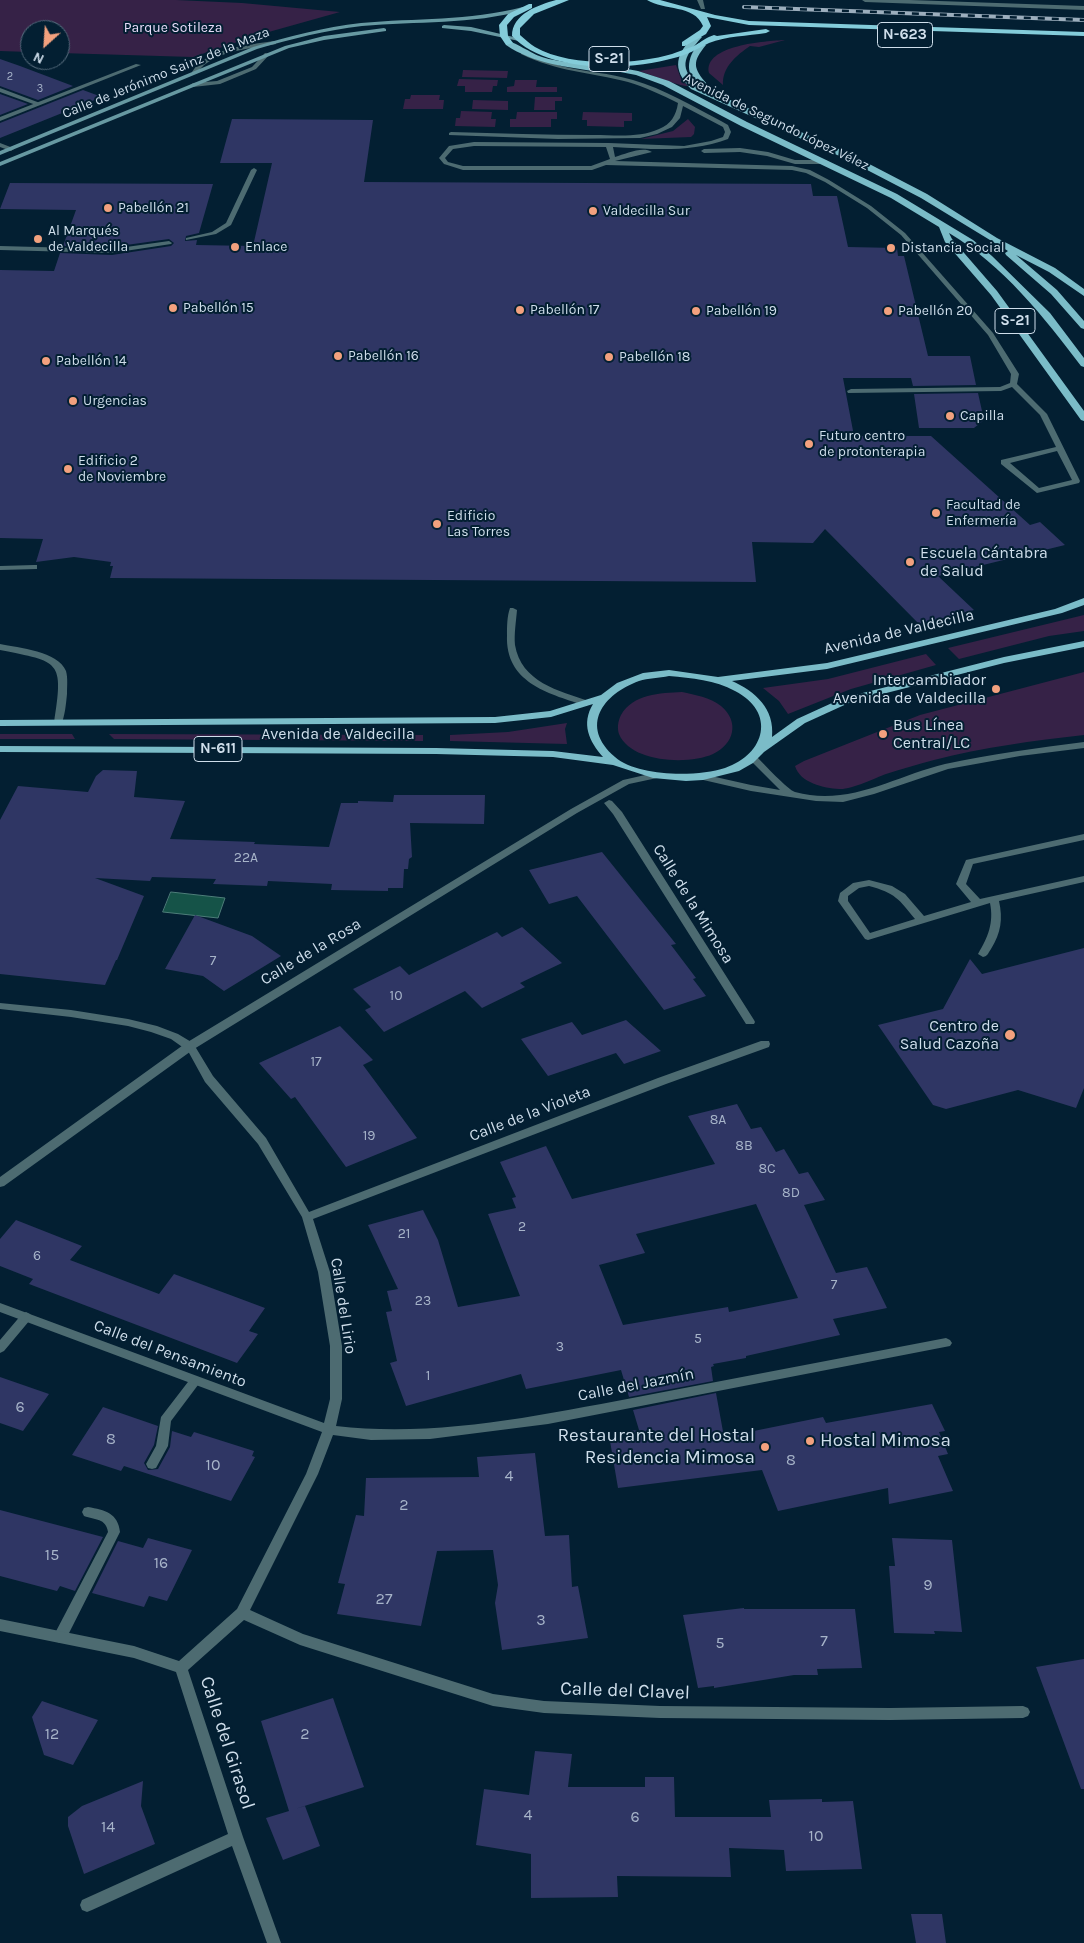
<!DOCTYPE html>
<html>
<head>
<meta charset="utf-8">
<style>
	body { margin:0 }
	#map { position:relative; width:1084px; height:1943px; overflow:hidden; background:#031f32; font-family:Karla,sans-serif }
	canvas { display:block }
	.north { position:absolute; left:20px; top:20px; width:50px; height:50px; box-sizing:border-box; background:#031f32; border:1px solid #556b7c; border-radius:50%; rotate:206deg; font-size:14px; font-weight:700; line-height:20px; text-align:center; color:#cfdeeb }
	.north::after { content:''; display:block; margin:auto; width:18px; height:22px; background:#f2a17e; clip-path:polygon(50% 0,100% 100%,50% 72%,0 100%) }
</style>
</head>
<body>
<div id="map">
<canvas width="1084" height="1943"></canvas>
<div class="north">N</div>
</div>
<script>
const ctx = document.querySelector('canvas').getContext('2d');
ctx.lineJoin = 'round';
function paint(path, color) {
  ctx.fillStyle = color;
  ctx.fill(path, 'evenodd');
}
function strokePath(path, color, width, dash) {
  ctx.strokeStyle = color;
  ctx.lineWidth = width;
  ctx.lineCap = dash ? 'butt' : 'round';
  ctx.setLineDash(dash || []);
  ctx.stroke(path);
}
function drawText(font, color, halo, rows, align = 'center') {
  ctx.font = font + ' Karla,sans-serif';
  ctx.lineWidth = 4;
  ctx.setLineDash([]);
  ctx.textBaseline = 'middle';
  ctx.strokeStyle = halo;
  ctx.fillStyle = color;
  for (const [text, x, y, turn = 0] of rows) {
    ctx.save();
    ctx.translate(x, y);
    ctx.rotate((+turn || 0) * Math.PI / 180);
    ctx.textAlign = isNaN(turn) ? turn : align;
    if (halo) ctx.strokeText(text, 0, 0);
    ctx.fillText(text, 0, 0);
    ctx.restore();
  }
}
const green = new Path2D(`
	M0,0H176L242,3L340,12L258,35L193,57L60,53V30H30V52L0,51Z
	M785,40L759,47L750,46C737,55 722,67 723,85L709,73C703,45 766,41 785,40Z
	M676,65L681,79L688,86C681,87 649,74 639,71Z
	M463,70L508,71L507,78L462,77Z
	M459,79L498,80L497,86H493L492,92H465V86H457Z
	M515,80H537L536,87H557V92H507V87L514,86Z
	M411,95H440L439,100H444L443,109H403L405,99H410Z
	M535,97H562V101H555V110H534Z
	M473,100L508,101V110L472,109Z
	M461,111L492,112L491,119H496L495,127L455,126L456,118H460Z
	M517,112H557V119H551V127H510V119H516Z
	M583,112L632,113V121H624V127L587,126V120H582Z
	M688,119L695,127L694,134L691,137L641,139L673,131Z
	M1084,615V631L1049,636L959,659L948,648Z
	M926,654L936,665L851,689L788,714L779,701L763,688L828,679Z
	M1084,672V735C1033,741 983,747 934,760C918,764 902,769 886,774C875,778 851,790 839,789C824,788 800,783 795,766L804,761L920,715Z
	M682,692C695,695 710,697 721,706C740,722 734,744 713,754C689,765 631,763 619,734C617,728 618,721 621,715C633,694 660,693 682,692Z
	M567,723L565,729L567,744L450,741V735L508,732Z
	M0,734H72L75,739H0Z
	M109,734L423,735V741L114,739Z`);
const water = new Path2D(`
	M171,892L225,898L218,918L163,912Z`);
const building = new Path2D(`
	M0,59L20,66L73,86L38,100L0,86Z
	M83,90L102,97L0,138V123Z
	M0,94L28,104L0,115Z
	M232,119L373,120L364,182L811,184L813,196H837L848,247L897,248L898,256H904L928,356H970L976,385L913,386L911,378H843L854,436H931L1030,525L1040,522L1065,545L938,576L974,610L920,625L825,529L813,543L752,542L756,582L110,578L113,566H110L111,562L74,557L36,562L43,539L0,538V270L54,271L60,253L112,255L171,246L174,243L169,239L112,247L63,246L76,210L0,209L10,183L213,184L199,233L186,236L185,241L197,240L196,245L253,246L272,163H220Z
	M978,393L984,420L974,428H919L914,394Z
	M103,770L137,771L134,797L185,801L170,839L255,842L254,844L329,847L341,803H358V801L393,802L394,795H485L484,824L410,823L412,857L409,859L408,869H404L403,888H388V891L331,890L332,884L268,881L267,886L213,884L216,879L152,877L150,881L95,878L144,896L117,960H116L105,985L0,974V820L18,786L88,792L96,776Z
	M602,852L676,944L671,945L696,978L693,979L706,996L664,1010L577,896L549,904L529,870Z
	M195,915L252,936L281,956L224,991L203,976L165,969Z
	M522,927L562,963L520,983L525,987L482,1008L465,991L384,1032L365,1010L371,1007L353,989L400,966L409,975L497,932L502,937Z
	M1084,948V1088L1076,1108L1018,1090L946,1109L933,1105L878,1025L943,1009L970,959L982,974Z
	M626,1020L661,1051L624,1064L616,1053L548,1076L521,1039L572,1022L582,1035Z
	M340,1026L373,1060L363,1065L417,1138L346,1167L295,1097L291,1099L259,1063Z
	M737,1104L751,1129L761,1127L776,1152L784,1149L799,1174L808,1172L825,1200L804,1205L836,1273L867,1267L887,1308L833,1319L840,1335L746,1356V1358L713,1364L714,1366L711,1367L713,1381L629,1397L621,1370L526,1389L521,1374L406,1406L390,1363L397,1361L386,1312L392,1311L387,1291L398,1289L368,1225L423,1210L438,1240L458,1307L520,1296L488,1214L516,1208L512,1198L516,1197L500,1162L546,1146L572,1199L662,1177L715,1164L688,1116ZM756,1204L798,1298L729,1312L728,1307L623,1325L599,1265L645,1253L636,1234Z
	M16,1220L82,1246L70,1260L159,1294L174,1274L265,1308L249,1331L258,1334L237,1363L29,1284L33,1279L0,1266V1239Z
	M0,1377L49,1394L23,1431L0,1423Z
	M716,1393L724,1437L823,1417L826,1423L932,1404L945,1431L939,1432L948,1454L938,1456L953,1491L889,1504L888,1488L778,1511L762,1470L618,1488L610,1441L628,1439L627,1431L639,1430L633,1410Z
	M103,1407L158,1426L154,1445L144,1463L148,1470L158,1469L170,1447L172,1431L191,1437L194,1432L254,1451L252,1456L255,1457L231,1501L124,1466L121,1471L72,1455Z
	M535,1453L545,1536L569,1535L572,1587L578,1586L588,1638L502,1650L495,1603L498,1585L493,1550L437,1551L421,1626L337,1614L345,1584L338,1583L356,1515L364,1516L366,1478L479,1477L477,1457Z
	M0,1510L103,1537L75,1591L60,1586L57,1591L0,1576Z
	M148,1538L192,1550L167,1601L149,1596L144,1607L92,1593L118,1541L143,1548Z
	M892,1538L952,1540L962,1632L934,1631L935,1634L894,1633L889,1566H895Z
	M744,1608V1609H855L862,1668L817,1669L818,1675H794L714,1688V1686L698,1688L683,1615Z
	M1084,1659V1789H1081L1036,1667Z
	M333,1698L364,1787L295,1809L305,1806L320,1846L283,1860L266,1818L289,1811L261,1721Z
	M42,1701L98,1720L73,1765L44,1755L32,1717Z
	M535,1751L572,1754L568,1787H645V1777H674L675,1817H771L769,1800L822,1799V1802L853,1801L862,1869L786,1871L784,1850L729,1848L731,1877L617,1876L618,1897L531,1898V1854L476,1845L484,1789L529,1795Z
	M143,1781L141,1806L155,1844L84,1874L68,1826V1817L82,1806Z
	M911,1914H942L946,1943H916Z`);
const service = new Path2D(`
	M274,41L276,42V44C251,49 213,50 197,73L192,72C207,48 248,45 274,41Z
	M521,52C528,52 551,63 561,66C585,72 610,73 633,80C664,89 692,106 721,121L728,125L731,132L728,139C690,153 652,149 613,147L615,157C626,154 642,146 652,152L615,161L792,166L810,170L829,180L871,206L905,233L993,333L1019,374L1017,384L1047,414L1080,481L1079,483L1037,493L1001,464V460L1056,447L1040,415L1012,387L1001,391L848,393L847,391L851,389L1000,387L1010,383L1011,374L988,335L901,235L867,208L825,182L806,173L792,170L606,165L592,170H463L444,164L439,158L449,146L474,142L609,143L684,146L711,141L723,137L725,132L723,127L683,106L680,118L672,127L657,134L640,138L558,139L449,135V133L451,132C499,133 546,135 594,135C615,135 640,138 659,129C671,124 676,116 678,103C662,95 645,87 628,82C590,72 558,72 521,54ZM474,146L606,147L610,159L591,166H463L448,162L445,158L453,149ZM1057,451L1072,480L1039,488L1010,463Z
	M265,53L270,54L256,69L220,84L193,87L190,85L193,83L217,81L252,67Z
	M740,148L768,152L795,160H826L829,162L826,164H795L767,156L740,152L704,153L701,151L704,149Z
	M254,168L257,170L231,225L216,234L186,240V238L212,232L226,223L251,170Z
	M169,241L172,243L171,244L112,253L0,250V246L112,249Z
	M34,565H37V569L0,570V566Z
	M510,608H513L517,610C516,622 514,634 515,645C521,682 559,691 589,701L590,703L589,705H583C547,693 505,682 507,635C507,627 507,616 510,608Z
	M0,644C19,648 58,651 66,671C68,678 67,687 67,694C66,704 65,716 61,725H55L54,723C64,660 60,662 0,650Z
	M1084,834V840L973,864L966,884L980,899L1084,876V882L999,901C1003,919 1001,933 991,949C988,953 988,956 983,957L978,954C988,937 994,923 990,903L868,940L865,939L838,901L840,893L853,883L869,880L892,886L905,894L924,916L971,902L956,884L966,860ZM869,886C895,893 899,899 915,919L870,933L848,901V896L859,888Z
	M26,1312L30,1314L32,1317L30,1320L4,1351L0,1353V1340L22,1314Z
	M195,1376L199,1378L201,1381L171,1421L168,1446L156,1468L152,1469L148,1468L146,1464L156,1446L161,1417L191,1378Z
	M88,1507C105,1510 118,1513 120,1532L65,1641L60,1643L55,1641L53,1637L108,1532C106,1518 95,1520 84,1516L82,1512L84,1508Z`);
const pedestrian = new Path2D(`
	M0,88L40,103L41,104L36,105L0,92Z
	M609,800L612,801L622,812L754,1020L755,1022L754,1024H746L613,814L604,803Z`);
const minor = new Path2D(`
	M697,0H703L705,9H701Z
	M862,0H910L1084,6V10L865,2Z
	M136,64L141,65L0,121V117Z
	M0,143L13,148L14,149L11,151L0,147Z
	M1084,742V748L1020,756L948,769L874,794L843,802L816,801L751,791L699,779L697,777L702,774L751,785L780,790L748,758L750,756H756C763,763 788,790 795,792C849,807 895,776 945,764C991,754 1038,748 1084,742Z
	M0,1003L71,1010L128,1019L157,1026L178,1034L193,1043L213,1076L266,1138L309,1212L658,1078L761,1041H769L770,1044L769,1047L666,1084L313,1219L330,1272L342,1346V1399L336,1426C440,1438 546,1414 648,1395C747,1376 847,1357 946,1338L950,1340L952,1343L950,1346L548,1424L430,1439L371,1440L333,1435L318,1474L250,1610L303,1634L493,1694L544,1701L660,1706L890,1708L1023,1706L1028,1708L1030,1712L1028,1716L1023,1718L890,1720L660,1718L544,1713L493,1706L300,1645L244,1620L188,1670L243,1837L281,1943H267L232,1846L92,1910L87,1912L82,1910L80,1905L82,1900L228,1834L176,1672L134,1658L0,1631V1619L134,1646L179,1661L237,1609L306,1474L322,1432L0,1312V1303L324,1423L330,1399V1346L318,1272L302,1217L258,1144L205,1082L188,1051L171,1039L151,1032L128,1026L71,1017L0,1009Z`);
const tertiary = new Path2D(`
	M654,773L659,776L657,778L629,784L577,813L194,1049L4,1186L0,1187V1177L186,1043L571,809L623,780Z`);
const secondary = new Path2D(`
	M523,7L526,9L525,10C471,25 417,21 362,26C326,30 291,39 257,49L0,155V151L253,47C288,37 324,27 361,23C416,18 468,21 523,7Z
	M444,25L471,27L522,39L519,41L471,31L442,28V26Z
	M384,28L386,29V31L324,40L289,48L0,166V162L285,46L324,36Z`);
const primary = new Path2D(`
	M695,35L702,37C686,55 677,65 697,85L852,155L927,194L997,238L1055,268L1084,289V296L1049,272L1016,255L1057,290L1084,321V329L1081,328L1051,294L1006,255L1005,253L1008,251L921,198L846,159L691,89C671,68 676,54 695,35Z
	M506,41C514,41 532,54 542,57C558,63 593,63 604,70L600,72C567,67 534,64 506,45Z
	M699,43L706,45C692,62 693,68 707,84L703,86C683,77 687,57 699,43Z
	M589,62L638,71L669,81L747,122L897,194L973,240L992,256L1050,313L1084,358V367L1081,366C1044,317 1003,265 949,233L952,239L997,291L1084,411V421L1081,420L991,295L945,242L939,227L891,198L741,126L663,85L636,75L589,66Z
	M1084,598V605L1062,613L827,669L732,681C755,691 775,709 772,737L797,719L843,698L1004,657L1084,641V647L1004,663L851,702L805,723L764,752L753,763L739,771L703,780L686,781L653,778L613,765L553,757L436,754L0,752V746L436,748L553,751L603,757C589,741 581,724 593,704L551,717L495,723L0,726V720L495,717L550,711L601,695L617,683L643,673L669,670L718,677L827,663L1055,609ZM669,676C692,678 715,680 735,691C776,712 766,754 725,768C697,777 638,777 615,757C579,726 603,694 639,681C648,678 659,678 669,676Z`);
const trunk = new Path2D(`
	M556,0H569L534,14L520,28V35C525,39 530,44 535,47C569,67 635,65 672,54C679,51 687,49 694,46C701,42 707,37 714,35L717,36L766,29L770,31L766,33C748,36 726,36 709,43C697,49 687,55 674,58C628,71 547,73 512,36C512,14 538,5 556,0Z
	M647,0H660L715,15L749,21L1084,32V36L749,25L707,17L711,26L706,34L685,46H682V42L700,30L703,26C694,4 664,11 647,0Z
	M529,4H532V8L514,17L507,25L508,36L513,43L506,45L500,36L499,25L508,14Z`);
const rail = new Path2D(`
	M744,7L1084,20`);
const markers = [
	[108,208,5,"#f2a17e"],
	[593,211,5,"#f2a17e"],
	[38,239,5,"#f2a17e"],
	[235,247,5,"#f2a17e"],
	[891,248,5,"#f2a17e"],
	[173,308,5,"#f2a17e"],
	[520,310,5,"#f2a17e"],
	[696,311,5,"#f2a17e"],
	[888,311,5,"#f2a17e"],
	[338,356,5,"#f2a17e"],
	[609,357,5,"#f2a17e"],
	[46,361,5,"#f2a17e"],
	[73,401,5,"#f2a17e"],
	[950,416,5,"#f2a17e"],
	[809,444,5,"#f2a17e"],
	[68,469,5,"#f2a17e"],
	[936,513,5,"#f2a17e"],
	[437,524,5,"#f2a17e"],
	[910,562,5,"#f2a17e"],
	[996,689,5,"#f2a17e"],
	[883,734,5,"#f2a17e"],
	[1010,1035,6,"#f2a17e"],
	[810,1441,5,"#f2a17e"],
	[765,1447,5,"#f2a17e"]
];
const farNumbernames = [
	["2",10,77],
	["3",40,89]
];
const farParknames = [
	["Parque Sotileza",173,28]
];
const farStreetnames = [
	["Calle de Jerónimo Sainz de la Maza",166,73,-22],
	["Avenida de Segundo López Vélez",776,122,26]
];
const farPoinames = [
	["Pabellón 21",118,208],
	["Valdecilla Sur",603,211],
	["Al Marqués",48,231],
	["de Valdecilla",48,247],
	["Enlace",245,247],
	["Distancia Social",901,248],
	["Pabellón 15",183,308],
	["Pabellón 17",530,310],
	["Pabellón 19",706,311],
	["Pabellón 20",898,311],
	["Pabellón 16",348,356],
	["Pabellón 18",619,357],
	["Pabellón 14",56,361],
	["Urgencias",83,401],
	["Capilla",960,416],
	["Futuro centro",819,436],
	["de protonterapia",819,452],
	["Edificio 2",78,461],
	["de Noviembre",78,477],
	["Facultad de",946,505],
	["Enfermería",946,521],
	["Edificio",447,516],
	["Las Torres",447,532]
];
const numberNames = [
	["22A",246,858],
	["7",213,961],
	["10",396,996],
	["17",316,1062],
	["8A",718,1120],
	["19",369,1136],
	["8B",744,1146],
	["8C",767,1169],
	["8D",791,1193],
	["2",522,1227],
	["21",404,1234],
	["6",37,1256],
	["7",834,1285],
	["23",423,1301],
	["5",698,1339],
	["3",560,1347],
	["1",428,1376]
];
const shields = [
	[905,35,55],
	[609,59,40],
	[1015,321,40],
	[218,749,48]
];
const shieldNames = [
	["N-623",905,35],
	["S-21",609,59],
	["S-21",1015,321],
	["N-611",218,749]
];
const poiNames = [
	["Escuela Cántabra",920,553],
	["de Salud",920,571],
	["Intercambiador",986,680,"right"],
	["Avenida de Valdecilla",986,698,"right"],
	["Bus Línea",893,725],
	["Central/LC",893,743],
	["Centro de",999,1026,"right"],
	["Salud Cazoña",999,1044,"right"]
];
const streetNames = [
	["Avenida de Valdecilla",899,632,-13],
	["Avenida de Valdecilla",338,734],
	["Calle de la Mimosa",693,904,58],
	["Calle de la Rosa",311,952,-31],
	["Calle de la Violeta",530,1114,-21],
	["Calle del Lirio",343,1306,81],
	["Calle del Pensamiento",170,1354,21],
	["Calle del Jazmín",636,1385,-11]
];
const nearNumbernames = [
	["6",20,1407],
	["8",111,1439],
	["8",791,1460],
	["10",213,1465],
	["4",509,1476],
	["2",404,1505],
	["15",52,1555],
	["16",161,1563],
	["9",928,1585],
	["27",384,1599],
	["3",541,1620],
	["7",824,1641],
	["5",720,1643],
	["12",52,1734],
	["2",305,1734],
	["4",528,1815],
	["6",635,1817],
	["14",108,1827],
	["10",816,1836]
];
const nearPoinames = [
	["Restaurante del Hostal",755,1436],
	["Residencia Mimosa",755,1458],
	["Hostal Mimosa",820,1441,"left"]
];
const nearStreetnames = [
	["Calle del Clavel",625,1691,2],
	["Calle del Girasol",227,1743,72]
];
paint(green, '#362247');
paint(water, '#155348');
strokePath(water, '#4d7d79', 1);
paint(building, '#2f3664');
paint(service, '#4d6b71');
paint(pedestrian, '#4d6b71');
paint(minor, '#4d6b71');
paint(tertiary, '#4d6b71');
paint(secondary, '#6799a2');
paint(primary, '#7bbcc8');
paint(trunk, '#84ccda');
strokePath(rail, '#9caebd', 4);
strokePath(rail, '#031f32', 2.5, [7]);
for (const [x, y, r, color] of markers) {
  const dot = new Path2D();
  dot.arc(x, y, r, 0, 2 * Math.PI);
  ctx.fillStyle = color;
  ctx.fill(dot);
  strokePath(dot, '#031f32', 2);
}
drawText('11px', '#a7b4c9', null, farNumbernames);
drawText('14px', '#e9dbf9', '#031f32', farParknames);
drawText('14px', '#cfdeeb', '#031f32', farStreetnames);
drawText('14px', '#cfdeeb', '#031f32', farPoinames, 'left');
drawText('14px', '#a7b4c9', null, numberNames);
for (const [x, y, w] of shields) {
  const box = new Path2D();
  box.roundRect(x - w / 2, y - 12.5, w, 25, 4);
  ctx.fillStyle = '#031f32';
  ctx.fill(box);
  strokePath(box, '#cfdeeb', 1);
}
drawText('bold 15px', '#cfdeeb', null, shieldNames);
drawText('16px', '#cfdeeb', '#031f32', poiNames, 'left');
drawText('16px', '#cfdeeb', '#031f32', streetNames);
drawText('16px', '#a7b4c9', null, nearNumbernames);
drawText('19px', '#cfdeeb', '#031f32', nearPoinames, 'right');
drawText('19px', '#cfdeeb', '#031f32', nearStreetnames);
</script>
</body>
</html>
